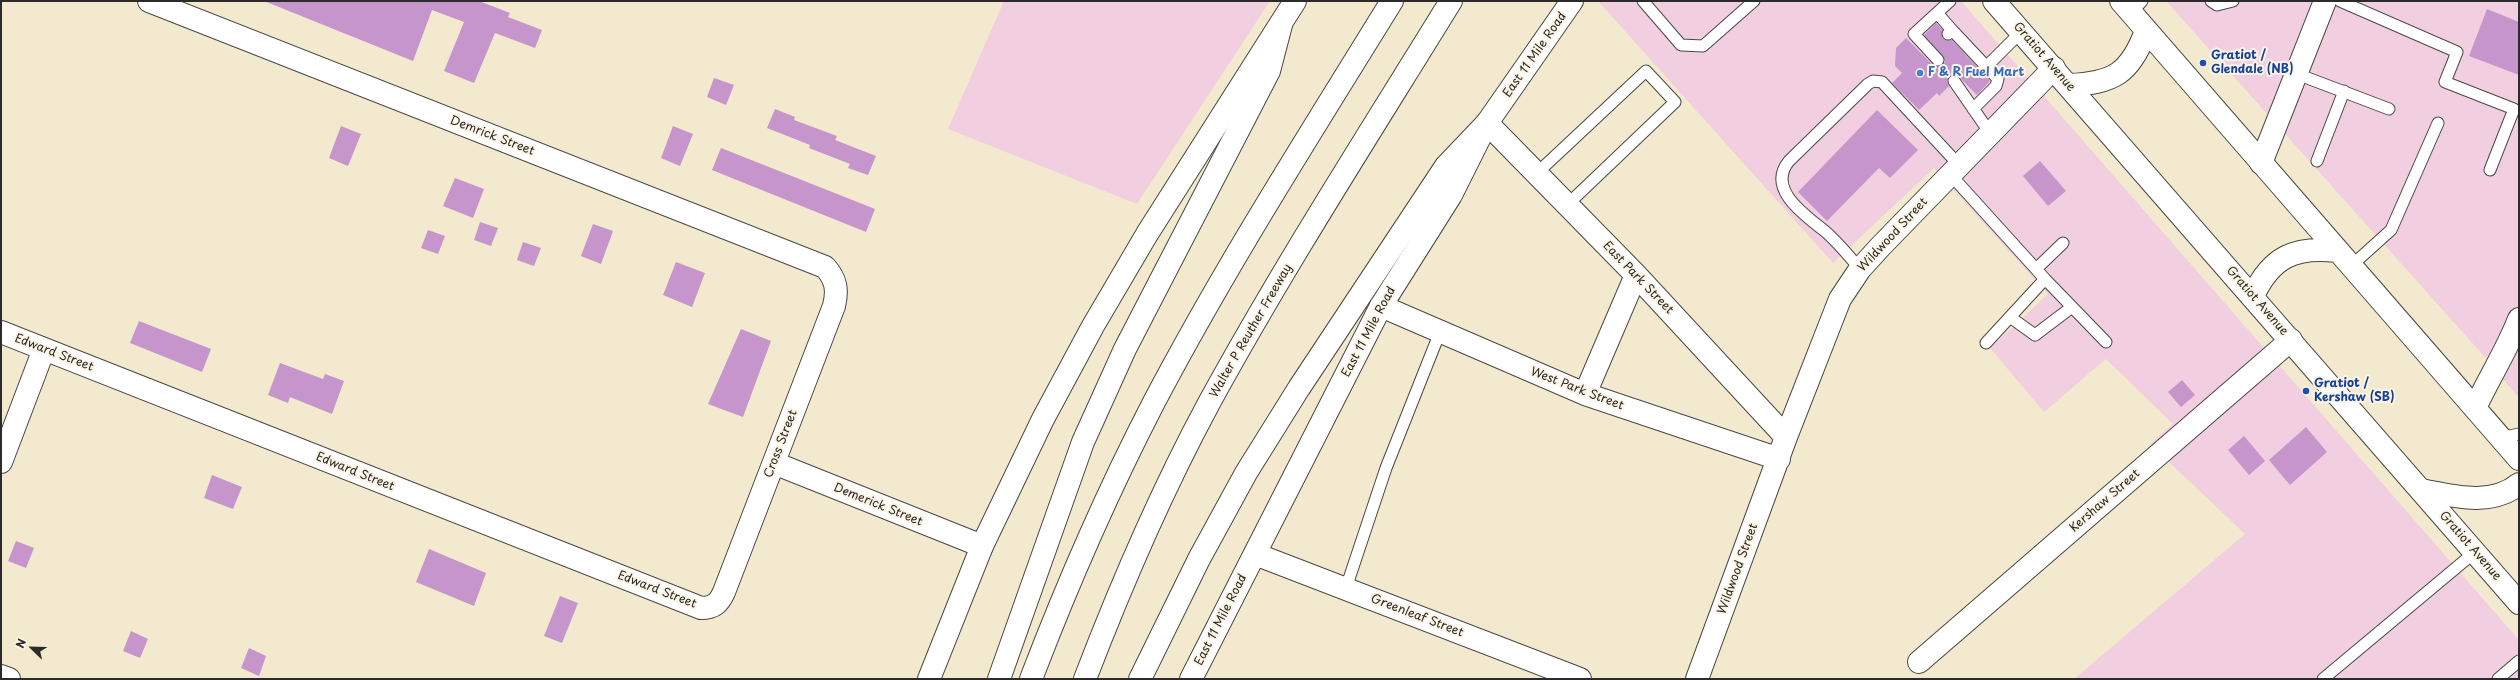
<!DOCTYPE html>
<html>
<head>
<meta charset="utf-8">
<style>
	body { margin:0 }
	#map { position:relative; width:2520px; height:680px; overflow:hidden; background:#f2e9ce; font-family:"Playpen Sans",sans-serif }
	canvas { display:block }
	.frame { position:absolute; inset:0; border:2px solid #2b2b2b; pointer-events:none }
	.north { position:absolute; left:12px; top:628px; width:40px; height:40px; -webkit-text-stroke:3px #fcf5e5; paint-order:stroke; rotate:293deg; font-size:11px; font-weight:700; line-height:16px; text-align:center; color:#2b2b2b }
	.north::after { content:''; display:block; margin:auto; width:14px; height:18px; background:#2b2b2b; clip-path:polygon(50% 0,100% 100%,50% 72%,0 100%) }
</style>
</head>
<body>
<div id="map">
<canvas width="2520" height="680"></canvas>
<div class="frame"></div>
<div class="north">N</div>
</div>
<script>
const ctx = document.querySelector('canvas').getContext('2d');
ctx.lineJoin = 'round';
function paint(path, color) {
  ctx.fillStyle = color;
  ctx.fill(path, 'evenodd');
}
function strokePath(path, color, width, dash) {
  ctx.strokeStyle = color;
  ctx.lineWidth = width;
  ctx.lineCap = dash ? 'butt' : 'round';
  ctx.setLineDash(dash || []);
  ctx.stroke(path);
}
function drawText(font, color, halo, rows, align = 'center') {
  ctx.font = font + ' "Playpen Sans",sans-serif';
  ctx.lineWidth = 4;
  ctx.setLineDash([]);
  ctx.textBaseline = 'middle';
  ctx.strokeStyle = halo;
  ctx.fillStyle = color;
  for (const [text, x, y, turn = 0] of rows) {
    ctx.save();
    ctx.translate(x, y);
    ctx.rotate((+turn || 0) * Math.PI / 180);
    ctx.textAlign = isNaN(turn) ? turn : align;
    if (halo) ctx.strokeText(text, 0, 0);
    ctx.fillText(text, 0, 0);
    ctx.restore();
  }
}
const built = new Path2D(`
	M1004,1H1270L1137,204L948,129Z
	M1598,1H1961L2519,640V679H2074L2245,534L2150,444L2173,424L2106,359L2044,412L1990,348L2048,294L1934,168L1833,263Z
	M2166,1H2519V398L2484,356Z`);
const building = new Path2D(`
	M264,1H479L510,13L508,17L542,30L535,48L495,33L474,83L444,71L464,22L432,10L413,61Z
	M2487,9L2519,22V75L2469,56Z
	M1936,23L1943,30V39L1952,40L1977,67L1978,75L1986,76L1990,81L1977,95L1957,75H1950L1947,81L1949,86L1939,96L1937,93L1919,110L1892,83L1902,73L1895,66L1896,48L1906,38L1933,65H1942L1945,62L1943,56L1924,35Z
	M714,78L734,85L726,105L707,97Z
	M775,109L795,117L794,120L837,136L835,140L876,156L868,175L848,168L850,164L809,148L810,145L767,128Z
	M1877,110L1918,150L1890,178L1879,168L1827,221L1798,192Z
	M341,126L361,134L348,166L329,158Z
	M673,126L693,134L680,166L661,158Z
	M721,148L875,209L866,232L712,170Z
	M2040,161L2066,191L2048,206L2023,176Z
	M455,178L484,189L473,218L443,206Z
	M480,222L498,228L491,246L474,240Z
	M593,224L613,231L601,264L581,256Z
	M428,230L445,236L438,254L421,248Z
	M523,242L541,248L534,266L517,260Z
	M676,262L705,273L692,307L663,295Z
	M139,321L211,349L202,372L130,343Z
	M741,329L771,341L743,417L708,404Z
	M280,363L323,379L325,374L344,381L332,414L290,397L288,403L268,395Z
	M2182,380L2195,395L2181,407L2168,392Z
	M2306,427L2327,452L2290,485L2269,460Z
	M2244,436L2265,461L2249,475L2228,450Z
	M212,475L242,487L233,509L204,498Z
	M16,541L34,548L26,568L8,561Z
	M429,549L486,573L474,606L416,582Z
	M560,596L578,603L562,643L544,636Z
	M131,631L148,639L140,658L123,651Z
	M249,648L266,656L259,676L241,668Z`);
const service = new Path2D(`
	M1643,1L1681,45L1703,46L1754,1
	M2211,1L2217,5L2233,1
	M2340,1L2457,52L2445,82L2514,109L2490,170
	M1937,13L1952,30L1948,34
	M2131,13L2142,1
	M1952,30L1998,79L1996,86L1973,109
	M1938,60L1914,34L1950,1
	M1983,70L2021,32
	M2297,74L2389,109
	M1954,81L1990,133
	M2317,161L2344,91
	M1536,174L1646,71L1675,102L1567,205
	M1950,174L2045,279L1986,343
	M2351,266L2391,230L2438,123
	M1860,269C1850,257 1839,244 1827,233C1808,217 1765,190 1789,161L1868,84L1873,81L1882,82L1959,165
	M2036,269L2063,243
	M2045,279L2106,342
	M2010,317L2035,335L2072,307
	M2500,438L2519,434
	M1346,588L1386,468L1440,332
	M2323,679L2475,552
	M2498,679L2519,661`);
const minor = new Path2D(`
	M1487,123L1636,275L1786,437
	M2261,163L2325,1
	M1381,306L1585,394L1779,459
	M1,332L701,608C714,608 719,603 724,592L834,306C838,290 836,279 825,267L149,1
	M1585,394L1636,275
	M2475,408C2489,378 2507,350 2519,319
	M1,462L44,349
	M774,463L982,546
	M1255,554L1580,679
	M1919,662L2291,340
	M1,676L9,679
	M1697,679L1786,437L1840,299L1860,269L1880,247L2054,68`);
const secondary = new Path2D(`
	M929,679L982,546L1043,419L1093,326L1147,234L1295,1
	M1191,679L1381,306L1451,195L1487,123L1572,1`);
const primary = new Path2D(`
	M1994,1L2519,603
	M2121,1L2519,459
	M2069,85C2113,83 2130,74 2146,31
	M2253,296C2271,257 2295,246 2337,251
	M2421,490C2453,496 2491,507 2519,484`);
const motorway = new Path2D(`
	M999,679L1083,442L1125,349L1269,71L1281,25
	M1031,679C1067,585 1107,493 1153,404C1226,265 1310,134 1392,1
	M1085,679C1121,585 1161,492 1209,403C1284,266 1369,134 1451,1
	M1140,679L1199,559L1246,473L1299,388L1446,166L1487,123`);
const markers = [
	[2203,63,4,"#1a4fb4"],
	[1920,73,4,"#3f7fe0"],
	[2306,391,4,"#1a4fb4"]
];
const streetNames = [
	["East 11 Mile Road",1535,55,-55],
	["Gratiot Avenue",2044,57,49],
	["Demrick Street",492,136,21],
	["Wildwood Street",1893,235,-47],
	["East Park Street",1638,278,46],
	["Gratiot Avenue",2257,301,49],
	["Walter P Reuther Freeway",1251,331,-60],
	["East 11 Mile Road",1369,332,-62],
	["Edward Street",54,353,21],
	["West Park Street",1577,389,21],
	["Cross Street",781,444,-69],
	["Edward Street",355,472,22],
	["Kershaw Street",2105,501,-41],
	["Demerick Street",878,505,22],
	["Gratiot Avenue",2470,546,49],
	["Wildwood Street",1738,569,-70],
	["Edward Street",657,590,21],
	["Greenleaf Street",1417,616,21],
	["East 11 Mile Road",1221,620,-63]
];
const transitNames = [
	["Gratiot /",2211,56],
	["Glendale (NB)",2211,70],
	["Gratiot /",2314,384],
	["Kershaw (SB)",2314,398]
];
const shopNames = [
	["F & R Fuel Mart",1928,73]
];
paint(built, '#f2cfe0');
paint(building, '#c695cb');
strokePath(service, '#494843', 13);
strokePath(minor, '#494843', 24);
strokePath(secondary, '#494843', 24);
strokePath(primary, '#494843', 24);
strokePath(motorway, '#494843', 24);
strokePath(service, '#fff', 11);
strokePath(minor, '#fff', 22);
strokePath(secondary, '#fff', 22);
strokePath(primary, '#fff', 22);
strokePath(motorway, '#fff', 22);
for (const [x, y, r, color] of markers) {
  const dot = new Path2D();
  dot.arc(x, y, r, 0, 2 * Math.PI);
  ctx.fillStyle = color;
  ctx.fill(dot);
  strokePath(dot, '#fcf5e5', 1.5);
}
drawText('12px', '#2b2b2b', '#fcf5e5', streetNames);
drawText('bold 12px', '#164399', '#fcf5e5', transitNames, 'left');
drawText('bold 12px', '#366cbe', '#fcf5e5', shopNames, 'left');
</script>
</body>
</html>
